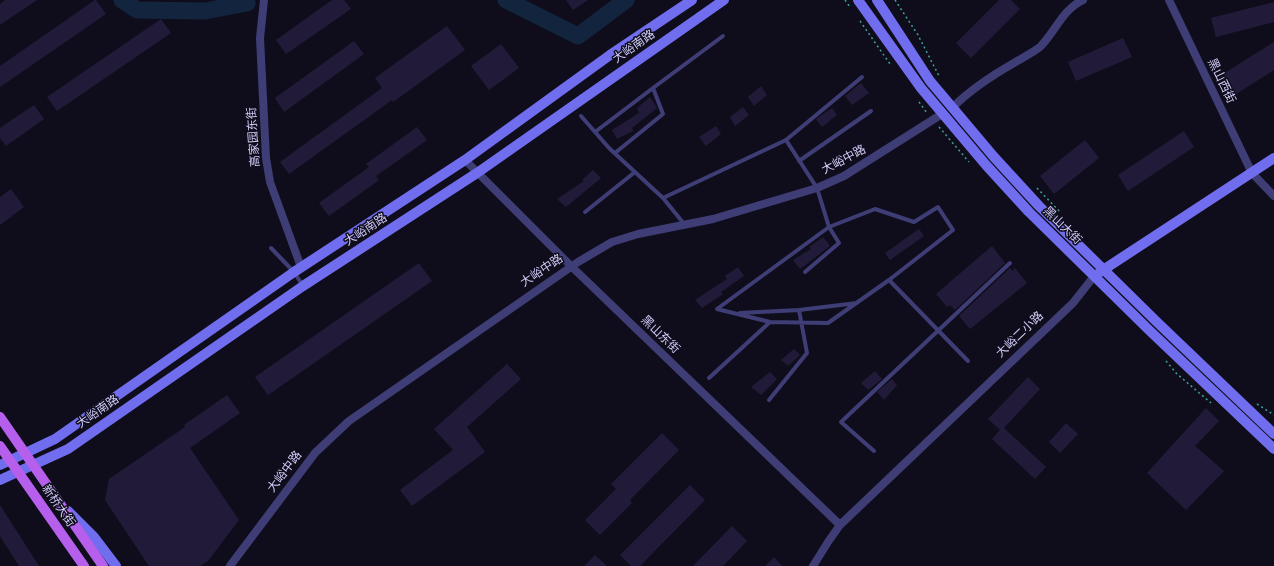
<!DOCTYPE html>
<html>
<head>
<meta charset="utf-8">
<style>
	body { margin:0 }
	canvas { display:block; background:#0f0d1b }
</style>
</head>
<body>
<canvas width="1274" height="566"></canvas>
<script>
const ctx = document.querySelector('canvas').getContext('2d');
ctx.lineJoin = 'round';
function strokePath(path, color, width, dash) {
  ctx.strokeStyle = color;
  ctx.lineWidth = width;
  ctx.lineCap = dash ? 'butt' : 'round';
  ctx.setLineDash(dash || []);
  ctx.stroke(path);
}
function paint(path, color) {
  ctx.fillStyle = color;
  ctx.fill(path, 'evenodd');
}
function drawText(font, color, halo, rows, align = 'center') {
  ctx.font = font + ' "DM Sans","Noto Sans SC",sans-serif';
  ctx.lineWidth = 3;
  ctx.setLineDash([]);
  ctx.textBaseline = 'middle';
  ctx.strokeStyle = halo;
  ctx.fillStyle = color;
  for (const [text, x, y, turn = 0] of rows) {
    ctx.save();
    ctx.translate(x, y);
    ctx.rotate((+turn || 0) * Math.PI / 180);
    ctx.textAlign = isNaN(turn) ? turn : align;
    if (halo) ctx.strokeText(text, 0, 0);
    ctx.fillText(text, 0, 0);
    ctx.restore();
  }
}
const river = new Path2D(`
	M122,0L137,10L205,11L247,3
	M506,0L578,36L626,0`);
const building = new Path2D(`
	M5,0H37L0,25V4Z
	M95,0H96L106,14L0,87V66Z
	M332,0H344L351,9L286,54L276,40Z
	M566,0H588L573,10Z
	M999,0H1011L1020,9L971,58L956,43Z
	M1274,2V22L1216,37L1211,18Z
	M161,19L171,33L57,111L47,97Z
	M447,26L465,50L393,102L392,100L289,174L280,162L382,88L375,78Z
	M1123,38L1132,57L1076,81L1068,62Z
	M354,41L364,54L284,112L275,98Z
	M1274,42V70L1236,94L1223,74Z
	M501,44L519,68L489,90L471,66Z
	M861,83L869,93L852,105L845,96Z
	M761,86L767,95L754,106L748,97Z
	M650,97L657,108L632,128L633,131L617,139L612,130L639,113L637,108Z
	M34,105L44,119L6,146L0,138V128Z
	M743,107L749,115L735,126L730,117Z
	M832,108L837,115L822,127L816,119Z
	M716,126L721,134L706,146L699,137Z
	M417,127L427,140L376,176L379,180L329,216L319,203L369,167L366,164Z
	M1184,131L1194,147L1128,191L1118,175Z
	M1085,140L1099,158L1054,194L1040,176Z
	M593,170L601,178L566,207L557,199L584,181L582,180Z
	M11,189L24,207L0,225V197Z
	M919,229L924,236L890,260L885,253Z
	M823,237L830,246L800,269L793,260L811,249L809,247Z
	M992,246L1005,263L955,310L950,305L947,307L936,294Z
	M419,263L432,281L268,395L255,377Z
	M738,267L744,276L721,292L723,294L702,308L695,300L727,279L725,276Z
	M1010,268L1012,271L1015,268L1027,283L970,329L959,316Z
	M794,349L800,355L788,366L781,360Z
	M507,364L521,379L467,427L485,452L412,506L400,490L453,450L434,429Z
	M875,371L882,379L868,390L861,383Z
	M770,372L777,379L761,395L751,387Z
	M1028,377L1040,389L1004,428L1046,467L1035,479L992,439L1000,430L988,419Z
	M892,379L897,385L884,400L877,392Z
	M227,395L240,413L190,448L239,520L208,561L200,566H149L105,500L109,479L185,427L184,425Z
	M1206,408L1219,421L1195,446L1224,471L1186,510L1147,473Z
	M1066,423L1078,434L1060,453L1049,442Z
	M662,433L679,450L630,500L632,503L600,535L585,520L616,489L611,484Z
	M690,485L705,500L640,566H631L620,555Z
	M0,505L39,566H19L0,536Z
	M732,526L747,541L723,566H693Z
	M595,555L607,566H584Z
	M774,557L782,566H765Z`);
const path = new Path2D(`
	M845,0L850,7
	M895,0L918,35L939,76
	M860,21L890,64
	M919,102L927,113
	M939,127L969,162
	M1037,188L1061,213
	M1166,361L1177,374L1211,403
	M1257,404L1274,415`);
const lane = new Path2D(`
	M653,88L723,36
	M581,116L609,148L663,198L786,140
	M595,132L653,88L663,114L615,153
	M799,161L871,111
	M663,198L685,225
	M585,212L635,172
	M271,248L294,272L303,286
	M805,272L839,243L829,227L817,188L786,140L862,77
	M889,280L828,323L770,322L717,309L829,227L875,209L914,222L938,207L953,230L889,280L968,361
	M740,313L799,310L857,303
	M709,378L770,322
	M769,400L807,353L799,310
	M874,451L841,422L1010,263`);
const street = new Path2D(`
	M264,0L260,38L266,158L270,182L301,267
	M1169,0L1252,173L1274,196
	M952,108C971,89 991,76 1014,63C1022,58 1032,53 1040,47C1055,32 1063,9 1083,0
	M465,160L571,266L840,525
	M230,566L315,453L349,421L578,262L612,242L638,234L713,219L817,188L844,176L942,114
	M813,566L828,542L840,525L1073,303L1095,275`);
const secondary = new Path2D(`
	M858,0L921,88L986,165L1029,212L1150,331L1274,449
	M877,0L930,81L994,157L1039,206L1159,324L1274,434
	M1100,272L1274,158
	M0,465L55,439L294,272L465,160L610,55L692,0
	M0,480L68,449L303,286L477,173L724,0
	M68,511L94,537L116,566`);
const primary = new Path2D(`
	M0,417L103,566
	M0,446L84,566`);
const streetNames = [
	["大峪南路",634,47,-35],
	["黑山西街",1221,81,64],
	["高家园东街",254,137,-94],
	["大峪中路",844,160,-28],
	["黑山大街",1062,226,44],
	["大峪南路",366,230,-33],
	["大峪中路",542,271,-34],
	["黑山东街",660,335,44],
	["大峪二小路",1020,335,-44],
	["大峪南路",98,412,-35],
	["大峪中路",285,472,-53],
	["新桥大街",58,506,55]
];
strokePath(river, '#12243e', 17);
paint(building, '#211b39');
strokePath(path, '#39a099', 1.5, [2, 3]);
strokePath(lane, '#3f3d75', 4);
strokePath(street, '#3f3d75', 8);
strokePath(secondary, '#706def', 10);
strokePath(primary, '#b75fed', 10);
drawText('12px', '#d1ccf9', '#0f0d1b', streetNames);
</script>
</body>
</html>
